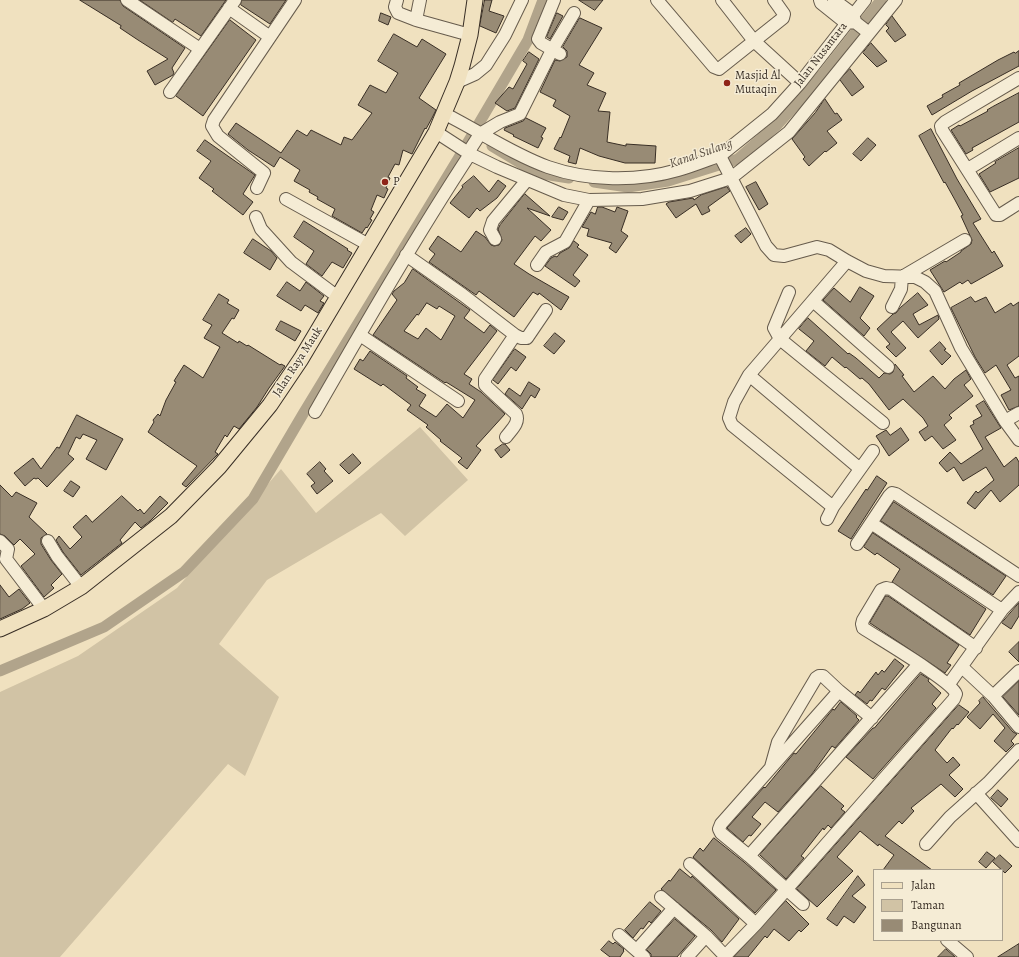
<!DOCTYPE html>
<html>
<head>
<meta charset="utf-8">
<style>
	body { margin:0 }
	#map { position:relative; width:1019px; height:957px; overflow:hidden; background:#f0e1bf; font-family:Alegreya,serif }
	canvas { display:block }
	.legend { position:absolute; left:873px; top:869px; width:130px; height:72px; box-sizing:border-box; background:#f5ecd5; border:1px solid #a9a08f; margin:0; padding:5px 7px; list-style:none; font-size:12px; color:#382e25 }
	.legend li { display:flex; align-items:center; gap:8px; height:20px }
	.legend b { width:20px; border:1px solid #a9a08f }
</style>
</head>
<body>
<div id="map">
<canvas width="1019" height="957"></canvas>
<ul class="legend">
<li><b style="height:5px;background:#f0e1bf"></b>Jalan</li>
<li><b style="height:11px;background:#d1c3a5"></b>Taman</li>
<li><b style="height:11px;background:#988b75"></b>Bangunan</li>
</ul>
</div>
<script>
const ctx = document.querySelector('canvas').getContext('2d');
ctx.lineJoin = 'round';
function paint(path, color) {
  ctx.fillStyle = color;
  ctx.fill(path, 'evenodd');
}
function strokePath(path, color, width, dash) {
  ctx.strokeStyle = color;
  ctx.lineWidth = width;
  ctx.lineCap = dash ? 'butt' : 'round';
  ctx.setLineDash(dash || []);
  ctx.stroke(path);
}
function drawText(font, color, halo, rows, align = 'center') {
  ctx.font = font + ' Alegreya,serif';
  ctx.lineWidth = 3;
  ctx.setLineDash([]);
  ctx.textBaseline = 'middle';
  ctx.strokeStyle = halo;
  ctx.fillStyle = color;
  for (const [text, x, y, turn = 0] of rows) {
    ctx.save();
    ctx.translate(x, y);
    ctx.rotate((+turn || 0) * Math.PI / 180);
    ctx.textAlign = isNaN(turn) ? turn : align;
    if (halo) ctx.strokeText(text, 0, 0);
    ctx.fillText(text, 0, 0);
    ctx.restore();
  }
}
const green = new Path2D(`
	M420,427L468,480L405,536L381,513L267,580L219,644L279,697L245,776L228,764L60,957H0V692L78,656L177,588L281,469L316,513Z`);
const canal = new Path2D(`
	M492,146L537,173L569,178
	M594,182L628,187L668,181L738,159L777,125L824,73L881,0
	M0,671L104,627L184,572L253,499L303,414L458,159L528,40L543,0`);
const building = new Path2D(`
	M80,0H120L123,6L185,48L172,68L174,73L173,75L155,85L147,71L168,59L138,40L120,28L121,26Z
	M140,0H226L201,36L175,19L173,22Z
	M242,0H286L270,24L241,5Z
	M485,0H492L489,11L504,16L496,33L480,26Z
	M579,0H603L595,10Z
	M381,13L391,17L388,25L379,21Z
	M557,13L563,16L550,39L547,37Z
	M892,16L906,35L895,42L886,31L889,28L886,25Z
	M580,18L602,28L579,65L594,73L587,85L606,93L598,111L610,112L607,142L626,146V144L656,146L655,163H625L599,156L580,148L576,164L568,162L570,156L554,149L560,137L561,138L570,116L553,106L556,100L540,92L555,60L560,61L567,57V51L563,47Z
	M230,20L256,40L203,116L176,96Z
	M394,34L417,47L422,39L446,54L419,98L436,110L432,118L426,129L425,128L412,154L403,150L399,165L395,164L388,177L390,178L386,188L388,189L384,198L377,195L371,210L374,212L370,219L372,220L367,228L366,227L362,233L332,216L335,209L317,199L318,197L309,192L310,190L294,181L300,170L280,157L274,167L248,150L228,134L236,123L281,153L297,130L307,136L311,130L341,145L344,137L352,140L372,113L358,105L370,85L386,93L398,73L378,61Z
	M871,43L887,61L877,67L863,53Z
	M1019,51V66L972,91L932,115L927,106L943,97L942,95L960,85L959,83L998,60L1014,52L1015,53Z
	M529,52L539,59L515,108L507,111L495,103L509,87L513,89L527,64L523,61Z
	M850,69L864,87L852,96L840,80Z
	M1019,93V122L972,148L973,150L966,154L951,130L959,125L960,126L988,111L987,110L992,107Z
	M825,99L835,114L837,113L842,120L827,131L837,143L826,152L825,151L809,166L803,159L805,157L792,139L815,113Z
	M526,118L546,128L541,137L543,138L538,148L513,136L514,135L504,130L505,128L523,121Z
	M931,129L957,179L981,219L973,223L992,253L994,251L1003,266L971,284L968,280L962,284L960,282L944,292L930,270L945,261L946,262L961,252V251L971,244L972,240L961,216L963,215L955,200L945,182L944,183L919,136Z
	M868,138L876,145L861,161L853,154Z
	M205,140L255,175L243,194L253,202L243,215L212,191L214,189L199,178L211,161L197,151Z
	M1019,148V178L990,192L979,174L996,163L995,162Z
	M474,176L489,192L498,180L506,186L497,198L480,211L477,208L469,218L450,203L463,187L462,186Z
	M756,182L768,204L759,210L746,187Z
	M727,187L730,191L708,207L710,211L702,215L696,204L676,218L666,204L669,202L693,198L694,200L701,195Z
	M525,194L550,216L527,208L551,230L541,241L535,236L514,264L529,274L569,297L561,310L539,293L538,295L533,292L514,317L479,291L476,295L429,262L435,254L429,249L438,236L461,252L476,231L485,237L491,245L494,246L499,245L502,240L498,229L500,225Z
	M559,207L568,212L563,220L552,217Z
	M598,207H602L615,212L617,207L628,211L621,231L628,236L616,253L609,248L612,243L587,236L589,229L582,227L591,212L595,214Z
	M304,221L348,249L347,250L352,253L343,268L332,262L322,276L306,264L314,251L294,237Z
	M746,228L751,234L741,243L735,236Z
	M253,239L271,251L277,258L270,270L244,253Z
	M574,241L579,245L577,247L588,255L573,275L580,281L575,287L545,266L551,258L555,256L557,257L560,253L569,248Z
	M413,269L470,310L464,318L484,333L490,325L497,331L464,374L472,379L469,384L481,392L505,414L476,446L481,450L467,469L458,462L462,458L440,441L441,440L426,427L428,425L407,410L411,405L383,384L381,386L354,369L360,359L363,361L370,351L407,376L406,378L418,387L416,389L426,395L419,406L436,417L447,404L463,418L475,400L446,382L445,383L373,335L397,300L392,294L394,291L404,283ZM427,303L437,309L439,306L455,316L441,340L426,328L418,339L404,331L417,314L418,315Z
	M287,282L300,291L306,282L324,296L320,301L324,303L318,313L305,305L301,311L277,296Z
	M860,287L874,296L860,318L870,328L864,336L823,300L834,288L850,302Z
	M918,293L928,305L913,314L919,325L938,315L939,319L918,338L903,321L891,332L906,348L896,357L886,347L890,344L877,329L893,314L896,313L900,308Z
	M219,294L229,300L227,303L239,310L234,319L232,318L222,333L238,343L239,341L247,346L248,345L280,365L281,364L285,366L269,388L257,407L239,429L234,426L227,437L225,435L215,452L218,454L186,487L182,484L197,466L148,432L154,422L153,420L158,414L160,416L166,400L176,382L174,381L184,365L203,378L220,347L204,338L212,325L203,320Z
	M971,297L975,302L986,297L995,313L1011,303L1013,306L1019,302V356L1007,365L1015,378L1019,376V406L1009,410L1001,395L1011,390L996,365L985,373L975,357L951,308Z
	M808,318L848,354L849,353L856,358L879,378L884,373L890,374L893,372L895,364L904,375L902,376L914,392L933,376L945,389L954,379L966,370L971,379L964,385L973,396L949,415L952,418L944,425L956,440L943,449L932,436L925,441L919,432L928,426L923,418L903,399L889,410L869,384L862,378L860,379L846,367L845,368L832,357L825,366L806,351L814,341L799,329Z
	M281,321L301,331L295,341L276,330Z
	M555,333L565,341L554,354L544,346Z
	M940,342L946,349L944,350L951,356L942,365L930,351Z
	M515,349L526,357L516,371L511,367L498,384L493,380Z
	M529,382L540,389L535,398L531,395L522,409L505,394L509,388L520,396Z
	M984,401L1001,428L985,437L1004,467L1016,457L1019,462V485L1000,502L991,490L975,509L967,503L976,491L978,493L994,480L986,467L963,481L954,467L947,472L939,463L950,452L961,464L983,449L970,426L974,424L973,421L982,416L976,406Z
	M77,415L123,439L106,470L86,459L97,440L83,434L80,439L76,437L68,454L74,459L47,487L38,478L36,479L34,478L25,486L14,473L33,458L41,469L57,447L59,448Z
	M901,428L909,440L889,456L876,436L886,430L890,435Z
	M503,444H505L510,450L501,458L495,450Z
	M353,454L361,463L349,474L340,465Z
	M320,462L326,469L324,471L333,481L317,494L311,486L315,483L307,474Z
	M877,476L887,483L851,539L838,531L866,489L867,490Z
	M71,481L80,487L73,497L64,491Z
	M0,485L12,497L16,492L37,503L29,517L47,534L41,538V544L51,560L62,574L51,585L54,588L44,597L21,566L35,554L20,539L14,545L5,536L0,534Z
	M122,496L138,511L140,509L144,514L160,496L168,503L150,521L141,528L135,522L120,540L122,543L81,575L63,552L56,540L59,536L70,549L82,537L73,527L86,515L92,522Z
	M894,502L1006,576L993,595L881,521Z
	M873,533L986,609L970,635L892,582L900,569L877,553L875,555L864,547Z
	M0,585L9,597L19,589L30,603L22,609L0,619Z
	M886,596H888L959,645L947,663L951,665L945,673L870,623Z
	M1019,603V616L1011,629L1002,623Z
	M1019,642V662L1009,652Z
	M895,659L904,666L885,690L882,688L872,701L870,700L867,704L855,695L858,691L860,693L876,672L878,675L882,670L884,672Z
	M921,674L929,679L928,681L941,693L932,704L936,708L873,779L846,757L873,728H874Z
	M1019,681V715L1003,697Z
	M983,697L1013,732L1017,734L1011,741L1014,744L1006,752L994,741L1005,728L993,714L980,729L967,717L980,703L979,701Z
	M841,702L857,716L856,717L859,720L835,748L832,746L812,774L778,812L765,802L752,817L761,824L751,836L749,835L743,842L727,828L764,787L765,788L794,753L796,754L833,709L834,710Z
	M959,705L969,712L958,725L957,724L953,729L952,728L935,750L947,763L953,757L960,765L949,775L963,789L955,797L941,784L911,808L914,811L902,824L899,821L885,836L932,870H883L894,855L879,844L878,846L860,831L837,857L853,871L817,907L797,889Z
	M821,786L844,806L841,809L845,812L831,828L828,825L824,830L823,828L801,856L804,858L786,879L760,855Z
	M998,790L1008,799L1001,807L991,798Z
	M714,838L744,862L776,890L755,913L693,857L700,848L703,851Z
	M987,852L995,858L986,868L979,862Z
	M1000,855L1012,866L1005,873L993,862Z
	M680,869L691,878L692,876L739,919L722,942L711,930L661,889L669,880L670,881Z
	M858,876L865,885L852,896L866,907L854,923L844,916L837,926L827,919Z
	M786,901L809,924L801,932L799,930L789,941L774,929L767,938L765,936L748,957H734Z
	M650,902L661,911L651,923L649,921L643,929L641,928L633,938L625,930Z
	M675,919L695,936L677,957H651V954L647,950Z
	M609,941L613,944L615,942L624,949L623,950L624,951L620,957H610L601,950Z
	M1019,944V957H998Z
	M946,949L955,957H938Z`);
const minor = new Path2D(`
	M127,0L200,49
	M397,0L395,7L398,13L416,20
	M420,0L416,20L470,35
	M554,0L538,39L541,43L560,54
	M657,0L714,67L719,69L783,18L784,14L774,0
	M722,0L754,41L800,83
	M820,0L821,3L846,23L855,22L869,33
	M834,0L853,14L855,21
	M865,0L800,83L772,114L721,155L722,160L766,246L774,255L784,256L817,247L829,250L847,261L866,271L884,276L915,277L925,282L935,291L961,348L1005,421L1019,440
	M229,8L270,37
	M1019,78L945,122L941,126L942,130L996,215H1000L1019,203
	M457,82L475,74L486,65L505,35L522,0
	M170,92L235,0
	M445,114C479,131 512,154 548,167C588,181 637,182 678,170C692,166 707,160 721,155
	M436,132L470,154L497,167L564,195L589,200L642,199L690,191L731,178L789,132L896,0
	M968,169L1019,138
	M257,188L264,173L218,136L212,126L214,120L295,0
	M286,199L369,245
	M256,217L261,229L291,262L338,297
	M495,239L490,230L493,221L527,180
	M406,255L463,295L515,335L485,379V385L487,387L516,414C520,423 511,430 506,437
	M537,265L546,252L565,242L589,200
	M789,292L774,328L780,339L883,423
	M813,301L888,367
	M892,307L901,289L902,277L965,240
	M360,335L458,401
	M515,335L521,338H527L546,310
	M749,375L859,468
	M315,412C365,325 415,238 470,154L471,148L480,134L500,122L520,114L552,50L574,13
	M1005,421L1019,413
	M833,507L732,425L729,418L734,402L749,375L847,261
	M827,519L833,507L873,451
	M871,523L1002,610
	M0,541L8,549L6,559L44,609
	M48,541L57,556L81,587
	M857,544L889,496L892,493L896,494L1019,576
	M962,667L993,696L1019,727
	M949,684L1002,610L1019,592
	M993,696L1019,671
	M771,767L778,742L816,678L819,676H823L839,691L872,718
	M976,793L1019,841
	M926,844L950,817L988,783L1019,750
	M749,856L919,664
	M690,864L756,924
	M661,897L706,936L726,957
	M803,904L749,856L721,833L719,829L721,824L839,691
	M619,935L644,957
	M947,940L967,957
	M637,950L674,908
	M725,956L756,924L954,699L956,694C952,681 878,638 863,628L862,624L863,620L881,590L886,588L891,589L976,648
	M687,957L706,936`);
const major = new Path2D(`
	M0,629L44,609L81,587L171,516L219,467L270,405L301,359L436,132L457,82L462,66L470,35L475,0`);
const markers = [
	[727,83,4,"#8f2418"],
	[385,182,4,"#8f2418"]
];
const streetNames = [
	["Jalan Nusantara",821,55,-52],
	["Jalan Raya Mauk",298,362,-57]
];
const poiNames = [
	["Masjid Al",735,76],
	["Mutaqin",735,90],
	["P",393,182]
];
const waterNames = [
	["Kanal Sulang",701,154,-19]
];
paint(green, '#d1c3a5');
strokePath(canal, '#b1a48b', 11);
paint(building, '#988b75');
strokePath(building, '#382e25', 1);
strokePath(minor, '#665b4c', 14);
strokePath(major, '#382e25', 17);
strokePath(minor, '#f5ecd5', 12);
strokePath(major, '#f0e1bf', 15);
for (const [x, y, r, color] of markers) {
  const dot = new Path2D();
  dot.arc(x, y, r, 0, 2 * Math.PI);
  ctx.fillStyle = color;
  ctx.fill(dot);
  strokePath(dot, '#f5ecd5', 1.5);
}
drawText('12px', '#382e25', '#f5ecd5', streetNames);
drawText('12px', '#382e25', '#f5ecd5', poiNames, 'left');
drawText('italic 13px', '#5c5144', '#f5ecd5', waterNames);
</script>
</body>
</html>
